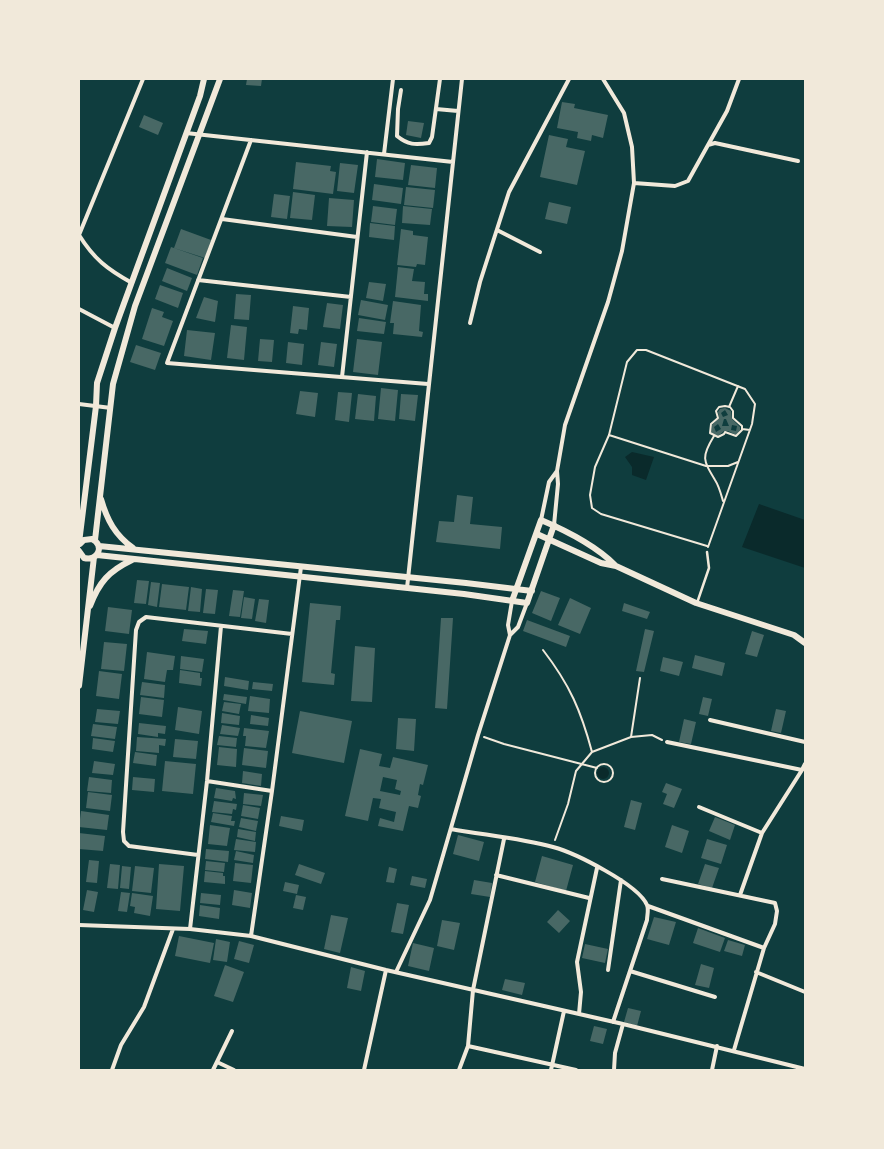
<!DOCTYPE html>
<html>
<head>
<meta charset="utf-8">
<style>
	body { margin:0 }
	#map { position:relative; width:884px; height:1149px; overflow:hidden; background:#0f3d3e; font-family:"Noto Sans",sans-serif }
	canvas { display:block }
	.frame { position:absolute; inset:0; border:80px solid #f1e9da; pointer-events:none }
</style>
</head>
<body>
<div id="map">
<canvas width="884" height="1149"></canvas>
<div class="frame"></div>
</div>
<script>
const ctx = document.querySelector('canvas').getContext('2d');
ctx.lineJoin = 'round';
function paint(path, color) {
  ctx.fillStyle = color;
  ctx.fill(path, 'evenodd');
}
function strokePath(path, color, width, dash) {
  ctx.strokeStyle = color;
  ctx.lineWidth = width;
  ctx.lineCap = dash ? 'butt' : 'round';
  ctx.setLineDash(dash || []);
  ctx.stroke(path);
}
const water = new Path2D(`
	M632,452L654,457L646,480L632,475V467L625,457Z
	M759,504L805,520V568L742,547Z
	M597 773a6 6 0 1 1 12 0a6 6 0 1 1-12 0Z`);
const building = new Path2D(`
	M247,79H262L261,86L246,85Z
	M562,102L575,104L574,108L608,115L603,138L592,135L591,141L577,138L578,132L557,128Z
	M144,115L163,123L158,135L139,127Z
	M408,121L424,123L421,138L406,135Z
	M549,135L568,139L566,147L585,151L577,185L540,177Z
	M377,159L405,163L403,180L375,177Z
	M296,162L331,166L330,171L336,172L333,194L293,189Z
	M340,163L358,165L354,193L337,191Z
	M411,165L437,168L435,188L408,185Z
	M374,184L403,188L401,204L372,200Z
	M406,187L435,190L433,208L404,205Z
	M293,192L315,195L312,220L290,218Z
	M274,194L290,196L287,219L271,217Z
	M329,198L354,200L352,227L327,226Z
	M549,202L571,207L567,224L545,219Z
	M373,206L397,209L395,225L371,222Z
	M403,206L432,209L430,225L402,223Z
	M370,223L395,226L394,240L369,237Z
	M181,229L211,240L205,258L174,248Z
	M401,229L413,231V235L428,237L425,265L417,264L416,267L397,265Z
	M171,247L203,258L197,275L165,263Z
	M398,267L414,269L412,281L425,282L424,294H428V301L395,297Z
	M167,268L192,278L187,291L162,281Z
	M369,282L386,284L383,301L366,298Z
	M160,285L183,293L178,308L155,299Z
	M236,294L251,295L249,320L234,319Z
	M204,297L218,301L215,322L196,318Z
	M361,300L388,305L385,320L358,315Z
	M393,301L421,305L419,331L423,332L422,337L393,334L394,323H390Z
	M327,303L343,305L340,329L323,327Z
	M293,306L309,308L307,330L299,329L298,334L290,333Z
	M152,308L164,312L162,317L173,321L164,346L142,339Z
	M359,318L386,322L384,334L357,331Z
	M231,325L247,327L244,360L227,358Z
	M187,330L215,333L211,360L184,356Z
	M260,339L274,340L272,362L258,361Z
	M357,339L382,342L378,375L353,372Z
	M288,342L304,344L302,365L286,363Z
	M321,342L337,344L334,367L318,365Z
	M136,345L161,353L155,370L130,362Z
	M381,388L398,390L395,421L378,419Z
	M300,391L318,393L315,417L296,414Z
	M338,392L352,393L349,422L335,420Z
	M358,394L376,396L374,421L355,419Z
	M401,394L418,395L415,421L399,419Z
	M725,408L731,411L732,419L740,427V430L736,435L728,431H724L718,436L711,433L712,425L719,418L718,412L720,409ZM725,410L728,415L723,417L721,413ZM724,419H726L729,426H722ZM718,424L721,429L716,432L714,427ZM732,425L737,426L736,431L731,430Z
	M457,495L473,497L470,524L502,527L500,549L436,542L439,521L454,522Z
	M137,580L149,581L146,604L134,603Z
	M151,582L160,583L157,607L148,605Z
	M162,584L189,587L186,610L159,607Z
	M191,587L202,589L200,612L188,611Z
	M206,589L218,590L215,614L203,613Z
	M233,590L244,591L240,617L229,616Z
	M541,591L560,598L551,621L532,613Z
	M244,597L255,599L252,619L241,618Z
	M570,598L591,608L580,634L558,625Z
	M259,599L269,600L266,623L255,621Z
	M310,603L341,606L340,620H336L331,673L335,674L334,685L302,682Z
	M624,603L650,612L647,619L622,611Z
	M108,607L132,610L129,634L105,631Z
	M441,618H453L447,709L435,708Z
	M527,620L570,636L566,647L523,631Z
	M184,629L208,631L206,644L182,641Z
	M645,629L654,631L644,672L636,671Z
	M752,631L764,635L757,657L745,654Z
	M104,642L127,644L124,671L101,669Z
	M355,646L375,648L372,702L351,701Z
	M147,652L175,656L173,670H167L165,682L144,679Z
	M695,655L725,663L722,676L692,668Z
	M181,656L204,659L202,672L180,669Z
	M663,657L683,662L679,676L660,671Z
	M180,670L200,673V678H202L201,686L179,683Z
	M99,671L122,674L119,699L96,696Z
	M225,677L249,681L248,690L224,686Z
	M142,682L165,685L164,698L140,695Z
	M253,682L273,684L272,691L252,689Z
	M224,694L247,697L246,704L223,700Z
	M250,696L270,699L269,713L248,711Z
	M141,697L164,700L162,717L139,714Z
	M703,697L712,699L708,716L699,714Z
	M224,702L241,704L239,714L222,711Z
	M178,707L202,711L199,734L175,730Z
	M97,709L120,711L118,724L95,722Z
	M776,709L786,711L781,733L771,731Z
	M300,711L352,721L344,763L292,753Z
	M222,713L240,716L239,725L221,723Z
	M251,715L269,718L268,726L250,724Z
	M398,718L416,719L414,751L396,749Z
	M684,719L696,722L691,744L679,742Z
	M139,723L166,726L165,734L158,733V737L138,734Z
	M93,724L117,727L115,739L91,736Z
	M222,725L240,728L238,736L220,734Z
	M244,728L269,731L266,748L245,746L246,736H243Z
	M219,736L237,738L236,747L217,745Z
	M137,737L166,739L165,746L159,745V753L136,751Z
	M93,738L115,741L113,752L92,749Z
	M175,739L198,741L196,759L173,757Z
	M219,747L237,749L236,767L217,765Z
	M244,748L268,751L266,768L242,765Z
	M360,749L382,754L379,766L390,768L393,757L428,765L423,785L420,784L418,795L421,796L418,808L409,806L403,831L378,826L380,818L394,822L396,812L379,808L381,799L373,798L368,821L345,816ZM383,777L397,780L395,789L401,791L400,795L380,791Z
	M135,752L157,755L156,766L133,763Z
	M94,761L115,764L113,775L92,773Z
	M165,761L196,764L193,794L162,791Z
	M243,771L262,774L261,786L242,783Z
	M89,777L112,780L111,793L87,791Z
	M133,777L155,779L154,792L132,790Z
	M666,783L682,789L674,808L663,804L667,794L662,792Z
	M216,788L235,791L236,799L233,798L232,801L214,798Z
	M88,792L112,795L110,811L86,808Z
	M244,793L263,795L261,806L243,804Z
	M631,800L642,803L635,830L624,827Z
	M214,801L237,804L236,810L233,809L232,814L212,812Z
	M243,805L260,808L258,819L241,816Z
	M81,811L109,815L107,830L79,827Z
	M213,813L232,816L231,821H235L234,826L211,822Z
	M281,816L304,820L302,831L279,826Z
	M715,817L735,825L730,840L709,831Z
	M241,818L258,821L256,831L239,827Z
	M210,825L230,828L227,846L208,844Z
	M672,825L689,831L682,853L665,847Z
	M238,829L256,832L255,841L237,837Z
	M79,833L105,836L103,851L79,849Z
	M458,835L484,842L479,861L453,854Z
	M236,839L256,842L255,852L234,850Z
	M707,839L727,845L721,864L701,858Z
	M206,849L229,851L228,862L205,859Z
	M236,851L254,855L253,863L234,860Z
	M542,856L573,865L566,891L535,882Z
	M89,860L99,861L97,883L86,882Z
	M206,861L225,863L224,872L205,870Z
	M235,863L253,865L251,883L233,881Z
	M110,864L120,865L118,889L107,888Z
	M159,864L184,866L180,911L156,909Z
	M299,864L325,873L321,884L295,875Z
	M705,864L719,868L712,888L698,884Z
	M122,866L131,867L129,889L120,888Z
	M135,866L154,868L151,893L132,891Z
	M389,867L397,869L394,883L386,882Z
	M205,871L223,873V876H225V884L204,882Z
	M412,876L427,879L425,888L410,885Z
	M474,880L492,883L490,897L471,894Z
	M285,882L299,885L297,894L283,891Z
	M87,890L98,892L94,912L83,910Z
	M234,890L252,893L250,908L232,905Z
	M121,892L130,893L127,912L118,911Z
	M132,893L153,896L150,916L134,913L135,907L130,906Z
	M201,893L221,895L220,905L200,903Z
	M296,895L306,897L303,910L293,908Z
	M397,903L409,905L403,934L391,932Z
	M200,905L220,908L219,919L199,916Z
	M558,910L570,921L559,933L547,922Z
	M331,915L348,918L340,953L324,949Z
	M654,917L676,922L669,945L647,939Z
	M442,920L460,923L454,950L437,946Z
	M698,928L725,938L720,952L693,943Z
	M179,936L214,943L210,963L175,956Z
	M216,939L230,942L227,962L213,960Z
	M728,940L745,945L742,956L724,951Z
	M239,941L254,945L249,963L234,959Z
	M413,943L434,948L429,971L408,966Z
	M585,944L608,949L605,963L582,958Z
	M701,964L714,968L709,988L695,985Z
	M225,965L244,972L233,1002L214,996Z
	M351,967L365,971L361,991L347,988Z
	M505,979L525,983L522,995L502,990Z
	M628,1008L641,1011L637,1026L624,1022Z
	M594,1026L607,1029L603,1044L590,1041Z`);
const path = new Path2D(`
	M725,406L730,407L733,411V418L742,426V430L736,436L725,432L724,434L718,437L710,433L711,424L718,418L716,411L719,407Z
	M729,407L738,386
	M742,429L750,430
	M609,435L706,466H728L738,462
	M714,436C701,457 703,460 715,480C719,486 721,494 723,501
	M707,546L601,514L592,508L590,495L595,467L609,435L627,362L637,350H646L745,389L755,404L752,424L708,547
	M543,650C570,685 581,711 592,752
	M484,737L504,744L597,768
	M631,737L640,678
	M595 773a9 9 0 1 1 18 0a9 9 0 1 1-18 0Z
	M555,840L568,804L576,771L592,752L631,737L652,735L662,740`);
const service = new Path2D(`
	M697,603L709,568L707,552`);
const minor = new Path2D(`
	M401,90L398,109L397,136C408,145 415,145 429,143L432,137L440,79
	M436,109L458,111
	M186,133L453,162
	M251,140L167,363L428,384
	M708,145L727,111L739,79
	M384,154L393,79
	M634,183L675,186L688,181L708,145L715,143L798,161
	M222,219L357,237
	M497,230L540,252
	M79,235L143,79
	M79,235C94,259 107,269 132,283
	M198,280L351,297
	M79,309L115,328
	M470,323L480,282L509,192L569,79
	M342,377L367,152
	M79,404L111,408
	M541,520L549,482L557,471
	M554,525L558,484L557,471L565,425L608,302L622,251L634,183L632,147L624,113L603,79
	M407,588L462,79
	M510,635L508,625L512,601
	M710,720L805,742
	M667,742L802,770L805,764
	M207,781L272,791
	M699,807L762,833L802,770
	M451,829C484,835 520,838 553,847C575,853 638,884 647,905C649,909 647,916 647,920L613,1022
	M198,855L129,846L124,841L123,832L136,630L139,622L146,617L292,634
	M496,875L589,898
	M662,879L775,903L777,911L775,924L764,948L734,1050
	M740,895L762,833
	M648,906L764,948
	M79,925L190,929L251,936L386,970L623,1024L805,1069
	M190,929L207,781L221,626
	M251,936L272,791L301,567
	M608,970L621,880
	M630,971L715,997
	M396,972L430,900L478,735L510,635L518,627L527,603
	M756,972L805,992
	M579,1014L581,992L577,962L597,868
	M468,1046L576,1070
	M217,1062L234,1070
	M112,1070L121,1045L144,1007L173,929
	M213,1070L232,1031
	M364,1070L386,970
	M459,1070L468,1046L473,990L504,839
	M551,1070L564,1011
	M614,1070L615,1053L623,1024
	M712,1070L717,1046`);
const tertiary = new Path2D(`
	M101,499C107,520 115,535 133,548
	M537,534L601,563L616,566L696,603L794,635L805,643
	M95,540L113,384L135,306L220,79
	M79,543L96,406L97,383L115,328L200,96L204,79
	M99,546L466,583L532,591
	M79,551L84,558C98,562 105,545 92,539L84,540L80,544
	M97,555L464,594L527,603L554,525
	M512,601L541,520C567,531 595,545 615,565
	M90,606C99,582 109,571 132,560
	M79,686L94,557`);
paint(water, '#0a2a2b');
paint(building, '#486865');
strokePath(path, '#f1e9da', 2);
strokePath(service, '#f1e9da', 2.5);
strokePath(minor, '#f1e9da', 4);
strokePath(tertiary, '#f1e9da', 6);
</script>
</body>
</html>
